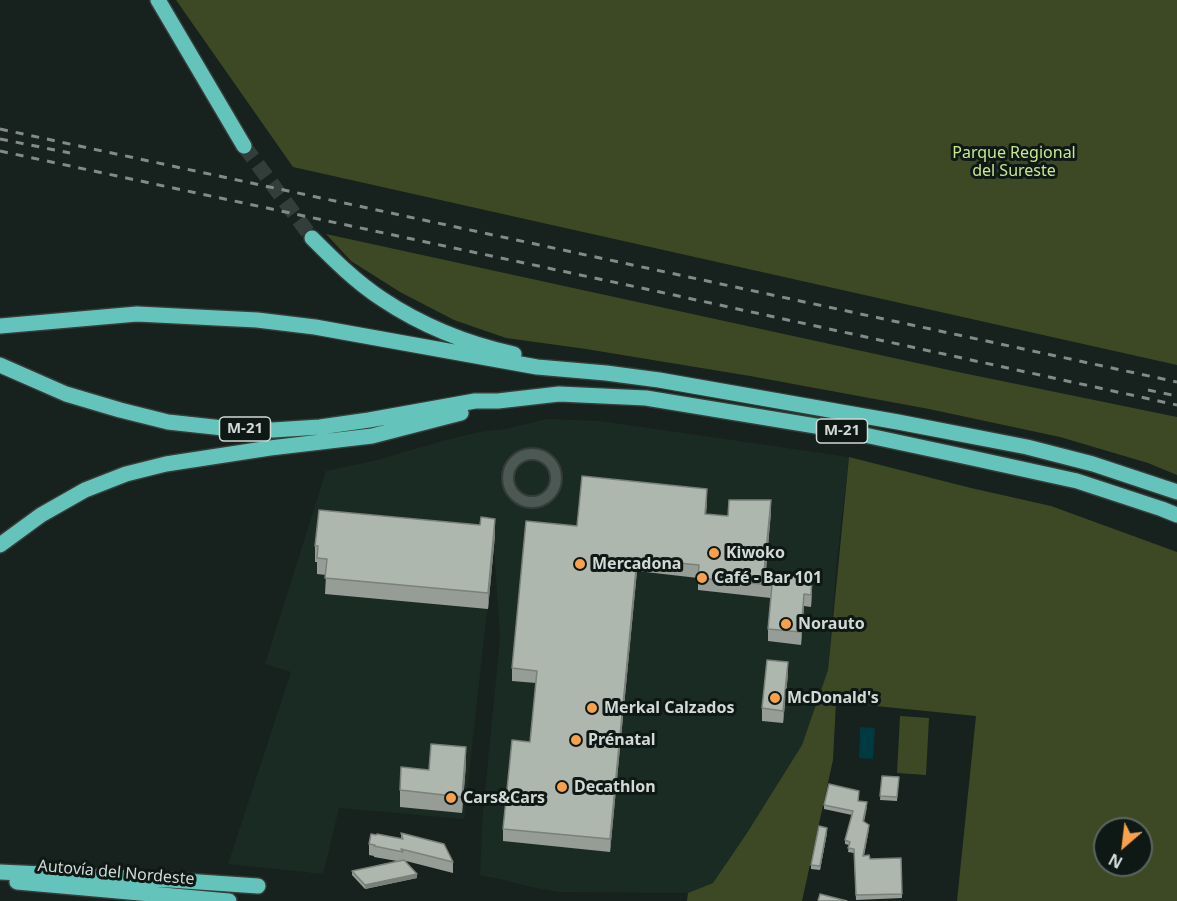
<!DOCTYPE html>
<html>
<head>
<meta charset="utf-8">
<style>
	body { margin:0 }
	#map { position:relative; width:1177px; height:901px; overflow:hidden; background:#17211d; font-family:"Noto Sans",sans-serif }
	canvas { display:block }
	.north { position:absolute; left:1093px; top:817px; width:60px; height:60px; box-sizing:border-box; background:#0e1814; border:2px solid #5c6562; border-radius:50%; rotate:208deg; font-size:16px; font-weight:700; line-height:24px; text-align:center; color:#d2d9d6 }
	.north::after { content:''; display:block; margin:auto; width:21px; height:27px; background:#f9a04c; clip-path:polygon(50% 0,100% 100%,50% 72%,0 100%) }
</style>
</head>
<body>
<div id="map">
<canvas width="1177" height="901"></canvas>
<div class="north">N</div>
</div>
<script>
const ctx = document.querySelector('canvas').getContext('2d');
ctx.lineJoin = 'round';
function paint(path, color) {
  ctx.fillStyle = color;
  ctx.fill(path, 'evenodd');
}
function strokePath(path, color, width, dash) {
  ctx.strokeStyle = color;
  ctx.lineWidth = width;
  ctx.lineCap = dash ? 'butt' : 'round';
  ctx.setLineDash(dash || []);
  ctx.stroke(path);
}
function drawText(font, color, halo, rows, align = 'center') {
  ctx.font = font + ' "Noto Sans",sans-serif';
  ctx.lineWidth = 6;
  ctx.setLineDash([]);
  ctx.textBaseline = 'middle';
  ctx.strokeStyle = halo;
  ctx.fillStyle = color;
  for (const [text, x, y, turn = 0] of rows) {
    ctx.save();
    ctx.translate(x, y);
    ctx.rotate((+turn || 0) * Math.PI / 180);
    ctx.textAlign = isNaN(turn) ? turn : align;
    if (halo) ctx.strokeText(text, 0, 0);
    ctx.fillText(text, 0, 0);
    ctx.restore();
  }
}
const built = new Path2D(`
	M547,419L600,421L849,457L837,559L828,670L802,745L747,833L713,883L688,893L561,892L531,887L504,880L480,875L482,823L500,638L494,548L464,819L339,808L323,874L228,864L291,672L265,664L326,471L377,460L446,440L479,432L505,429Z`);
const green = new Path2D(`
	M176,0H1177V365L293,167Z
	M326,234L958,372L1177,417V475L1148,463L1060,437L929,409L750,376L586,349L506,338L454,320L400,292L351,261Z
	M849,457L971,488L1051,506L1177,552V901H957L976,716L836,702L833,760L802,901H687L688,893L713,883L747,833L802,745L828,670ZM1105,829H1141V865H1105Z
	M900,716L929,718L926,775L897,773Z`);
const water = new Path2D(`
	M860,727L875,728L873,759L859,758Z`);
const highwayTunnel = new Path2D(`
	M244,146L312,238`);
const minor = new Path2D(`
	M508 478a24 24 0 1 1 48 0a24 24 0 1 1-48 0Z`);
const highway = new Path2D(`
	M158,0L244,146
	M312,238C334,260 356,282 382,299C421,325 468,344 514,354
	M0,326L137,314L257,320L315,327L537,367L606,373L659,380L898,422L1027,447L1093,464L1177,492
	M0,365L66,394L120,410L168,422L223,428L273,430L320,427L369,420L475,401H498L559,394L646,398L846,431L972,458L1077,481L1162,509L1177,515
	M0,545L41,515L85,490L126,474L166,464L270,448L372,436L461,413
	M0,872L170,880L258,886
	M17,882L229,901`);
const rail = new Path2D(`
	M0,129L1177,382
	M0,139L70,153
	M0,151L660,292L1177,405
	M1148,390L1177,396`);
const wall = new Path2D(`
	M707,501L706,514L728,516L771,512L766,572L812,590L811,607L804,606L801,645L768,641V629L771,598L698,590V578L637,571L610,852L503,841V829L530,742L536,683L512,681V668L577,526Z
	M495,535L488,609L325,594L326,575L317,574V562H315V546Z
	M788,674L783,723L762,721V708Z
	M466,764L462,813L400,807V790L429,770Z
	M882,776L899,777L897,801L880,800Z
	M859,796L858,801L867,807L864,822L869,829L864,856L870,859L901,858L902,898L856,900L854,853L848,852L849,845L845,844V840L852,815L824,809V805Z
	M401,833L453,862V873L406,861L417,878L365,889L352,875V871L397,861L374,857V856L369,855V844L401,838Z
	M827,833L820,870L811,869V865Z`);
const shadedWall = new Path2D(`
	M707,489V501L705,527V514Z
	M771,500V512L764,585V572Z
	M495,519V535L488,609V593Z
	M637,559V571L610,852V839Z
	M812,577V590L811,607V595Z
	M804,594V606L801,645V632Z
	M788,662V674L783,723V711Z
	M466,747V764L462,813V797Z
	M827,828V833L820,870V866Z
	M417,874V878L365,889V885Z`);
const building = new Path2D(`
	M582,476L707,489L705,514L728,516L729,500H771L764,572L812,577L811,595L804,594L801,632L768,629L772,585L698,578L699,565L637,559L610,839L503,829L512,740L530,742L537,671L512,668L526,521L577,526Z
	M319,510L480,525L481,517L495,519L488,593L325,578L327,559L317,558L318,546H315Z
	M767,660L788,662L783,711L762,708Z
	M431,744L466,747L462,797L400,790L401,767L429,770Z
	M882,776L899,777L897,797L880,796Z
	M829,784L859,791L858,801L867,802L863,821L869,825L863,856L869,855L870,859L901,858L902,894L856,895L854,849L848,848L850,842L845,840L853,811L824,805Z
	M819,826L827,828L820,866L811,865Z
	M401,833L444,844L453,862L401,849L403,852L374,846L375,845L369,844L371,834L376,835L377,834L403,839Z
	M404,860L417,874L365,885L352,871Z
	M820,894L847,901H818Z`);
const markers = [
	[714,553,6,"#f9a04c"],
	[580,564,6,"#f9a04c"],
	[702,578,6,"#f9a04c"],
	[786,624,6,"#f9a04c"],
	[775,698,6,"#f9a04c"],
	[592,708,6,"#f9a04c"],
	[576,740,6,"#f9a04c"],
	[562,787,6,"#f9a04c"],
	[451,798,6,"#f9a04c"]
];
const shields = [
	[245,429,51],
	[842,431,51]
];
const shieldNames = [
	["M-21",245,429],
	["M-21",842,431]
];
const parkNames = [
	["Parque Regional",1014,153],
	["del Sureste",1014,171]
];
const poiNames = [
	["Kiwoko",726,553],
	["Mercadona",592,564],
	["Café - Bar 101",714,578],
	["Norauto",798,624],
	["McDonald's",787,698],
	["Merkal Calzados",604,708],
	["Prénatal",588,740],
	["Decathlon",574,787],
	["Cars&Cars",463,798]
];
const streetNames = [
	["Autovía del Nordeste",116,873,5]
];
paint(built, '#1a2b24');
paint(green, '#3d4924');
paint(water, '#003a41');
strokePath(highwayTunnel, '#333d39', 15, [15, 8]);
strokePath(minor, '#353c39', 14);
strokePath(highway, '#353c39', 18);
strokePath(minor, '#4c5853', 10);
strokePath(highway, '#64c4bb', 15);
strokePath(rail, '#828b87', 3, [8, 8]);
paint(wall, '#969d96');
paint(shadedWall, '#7a807a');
paint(building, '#aeb7ae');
strokePath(building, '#7a807a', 1.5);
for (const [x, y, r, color] of markers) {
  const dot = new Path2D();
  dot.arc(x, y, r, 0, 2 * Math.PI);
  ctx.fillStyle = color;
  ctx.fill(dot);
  strokePath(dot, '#0e1814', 2);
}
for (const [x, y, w] of shields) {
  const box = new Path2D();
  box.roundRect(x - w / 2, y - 12, w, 24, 4.5);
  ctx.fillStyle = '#0e1814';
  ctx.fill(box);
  strokePath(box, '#d2d9d6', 1.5);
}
drawText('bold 15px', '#d2d9d6', null, shieldNames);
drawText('16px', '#c8e88c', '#0e1814', parkNames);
drawText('bold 16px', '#d2d9d6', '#0e1814', poiNames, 'left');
drawText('16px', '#d2d9d6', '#0e1814', streetNames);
</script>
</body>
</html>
